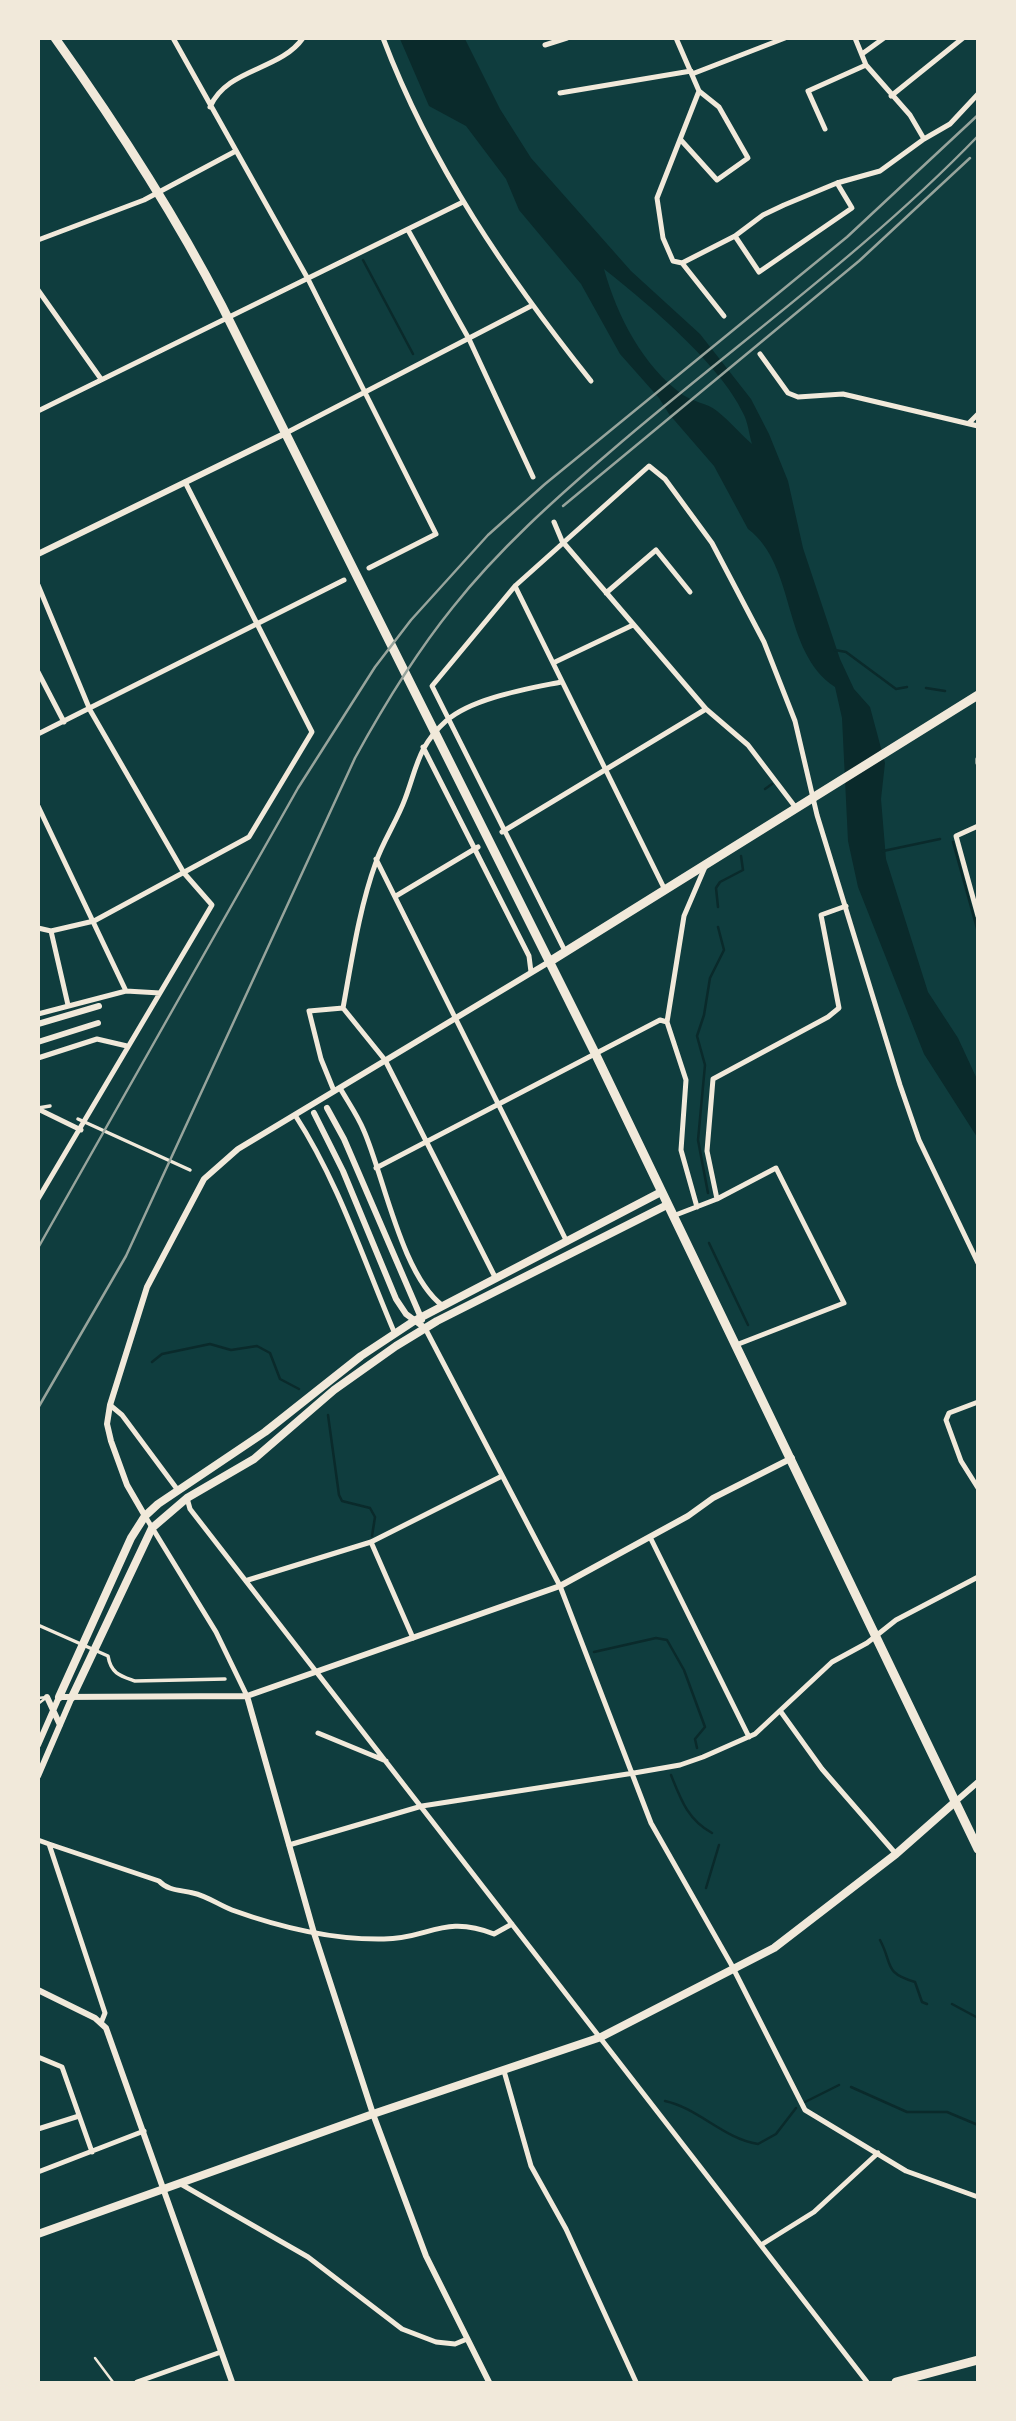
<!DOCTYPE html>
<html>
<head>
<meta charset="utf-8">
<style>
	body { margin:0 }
	#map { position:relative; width:1016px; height:2421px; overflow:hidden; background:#0f3d3e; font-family:Barlow,sans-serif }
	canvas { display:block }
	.frame { position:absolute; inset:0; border:40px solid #f1e9da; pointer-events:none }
</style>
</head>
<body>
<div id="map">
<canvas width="1016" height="2421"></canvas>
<div class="frame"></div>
</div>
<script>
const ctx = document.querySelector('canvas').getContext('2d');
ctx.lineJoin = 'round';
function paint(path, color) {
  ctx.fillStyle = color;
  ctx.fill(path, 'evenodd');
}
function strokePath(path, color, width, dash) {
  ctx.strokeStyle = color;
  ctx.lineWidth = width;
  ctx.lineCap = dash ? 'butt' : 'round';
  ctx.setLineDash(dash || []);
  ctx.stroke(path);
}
const water = new Path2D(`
	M400,39H465L500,109L531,158L631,271L700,334L751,399L769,434L788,481L803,548L840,659L854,689L870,707L885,763L881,799L886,859L928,992L958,1038L977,1079V1137L924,1054L858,887L848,841L842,718L835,687C781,651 797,566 748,529L714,466L669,414L659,398L620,354L581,284L519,210L506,179L466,126L429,106ZM604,269C646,302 721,365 743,413C748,422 749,434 752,444C740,434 730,421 717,411C707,403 693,402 683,395C643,366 617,316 604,269Z`);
const stream = new Path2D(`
	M363,260L413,354
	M835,650L846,652L896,689L907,687
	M926,688L945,691
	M765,789L772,784
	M953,842L978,932
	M883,851L940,839
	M718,907L716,888L720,882L743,870L741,856
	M708,1193L698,1140L705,1065L697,1036L704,1015L710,978L724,950L718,927
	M709,1243L748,1325
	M152,1362L162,1354L210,1344L231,1350L257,1346L270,1353L280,1379L299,1389
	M328,1415L339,1495L342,1501L370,1508L375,1517L372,1536
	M594,1652L656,1638L667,1640L684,1670L705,1727L695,1739L697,1748
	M671,1775C681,1800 688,1820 712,1833
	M706,1888L719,1845
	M880,1940C893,1964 883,1973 915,1982L922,2002L927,2004
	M952,2004L978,2018
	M851,2087L907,2112H947L978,2125
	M665,2101C698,2108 724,2139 758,2144L776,2134L796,2108
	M805,2102L839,2085`);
const service = new Path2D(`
	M38,1698L47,1697L38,1704
	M95,2358L113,2382`);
const pedestrian = new Path2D(`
	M38,1108L50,1106
	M78,1119L190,1170
	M38,1625L108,1656C111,1674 121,1676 135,1681L225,1679`);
const minor = new Path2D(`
	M173,38L308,279L436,534L369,568
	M383,38C431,165 507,276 591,381
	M676,38L699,91L719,107L748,158L717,180L680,139
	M545,45L567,38
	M862,54L884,38
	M692,74L785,38
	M699,91L657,198L663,238L673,261L682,263L735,236L763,215L784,205L837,183L880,171L924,139L910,115L866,65L855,38
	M560,93L691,71
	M891,96L963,38
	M210,107C227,68 280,71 303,38
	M825,129L808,91L866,65
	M924,139L950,124L978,94
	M408,230L469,339L533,477
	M735,236L759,272L852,208L837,183
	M38,240L144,200L234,152
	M682,263L724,316
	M38,290L101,379
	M760,354L788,393L798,397L843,394L978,426
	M38,411L463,202
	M969,423L978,414
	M286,433L531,306
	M38,585L90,710L184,873L212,905L160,993
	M515,586L432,686L565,951
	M606,593L656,550L690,592
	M553,663L633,625
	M38,672L64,722
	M706,709L748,745L796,808
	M38,734L344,580
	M423,747L529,956L531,972
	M978,759V763
	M38,806L126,991
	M978,826L956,836L978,916
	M502,832L706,709L562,541L554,522
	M376,859L567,1242
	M665,890L515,586L649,466L665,479L712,543L764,642L795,721L817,815L900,1085L919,1140L978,1263
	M396,896L478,847
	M38,928L51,931L94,921L249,837L312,732L185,482
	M51,931L68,1005
	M38,1014L126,991L160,993L38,1199
	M38,1058L97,1039L127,1046
	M340,1088C348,1102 358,1116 364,1131C384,1177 402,1276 443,1306
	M334,1091L321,1059L309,1011L343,1008
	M38,1109L81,1130
	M295,1115C339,1183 363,1259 395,1334
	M376,1168L660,1020L667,1022
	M717,1199L707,1151L713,1079L828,1017L839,1008L821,915L846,906
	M697,1207L681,1150L686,1080L667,1022L684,916L705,867
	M673,1216L717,1199L776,1168L844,1303L736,1345
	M496,1279L385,1060L343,1008C352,959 359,909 376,862C383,841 397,821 405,799C417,767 418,746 446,721C472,698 527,689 561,682
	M425,1328L560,1586L651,1823L731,1964L805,2110L906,2171L978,2197
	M978,1402L949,1413L946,1420L961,1461L978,1488
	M110,1405L122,1415L177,1489
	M187,1498L190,1509L867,2382
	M145,1516L216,1632L247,1696
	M650,1537L749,1737
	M371,1542L413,1638
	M248,1580L371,1542L502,1476
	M781,1712L822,1769L896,1854
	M318,1733L386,1761
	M38,1840L49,1844L105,2013L101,2023
	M49,1844L159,1881C168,1891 182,1890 193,1893C207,1896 219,1905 232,1910C279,1927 333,1940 384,1939C428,1939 444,1914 494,1934L512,1924
	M289,1845L422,1806L634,1773L680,1765L703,1757L755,1734L832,1662L867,1643L896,1620L978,1577
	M38,2057L62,2067L92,2152
	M504,2071L531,2166L566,2229L636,2382
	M38,2129L79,2116
	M38,2172L144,2131
	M179,2183L308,2257L402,2329L436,2342L455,2344L467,2339
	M761,2245L814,2212L878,2153
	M137,2382L221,2352`);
const tertiary = new Path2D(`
	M38,554L286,433
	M38,1024L99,1006
	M38,1042L98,1023
	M327,1108L344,1139L422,1320
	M314,1113L343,1171L396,1299L406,1314L425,1328
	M145,1516L127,1485L111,1441L107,1424L110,1405L147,1287L204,1179L238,1149L549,962
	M247,1696L314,1933L373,2114L426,2256L489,2382
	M47,1697L60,1725
	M38,1745L59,1697L247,1696L560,1586L688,1516L713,1498L792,1458
	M38,1776L72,1697
	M955,1802L978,1782
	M38,1990L95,2018L106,2028L232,2382`);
const primary = new Path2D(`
	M59,1697L131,1538L145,1516L158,1504L265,1432L361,1356L414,1321L661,1192
	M72,1697L152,1528L187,1498L254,1459L334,1390L396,1346L437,1321L667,1205
	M38,2234L373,2114L601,2037L774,1948L896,1854L955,1802`);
const trunk = new Path2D(`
	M55,38C117,125 173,211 222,306L595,1053L978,1849
	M549,962L978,695
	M896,2382L978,2360`);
const rail = new Path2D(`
	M563,506L859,261L970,158
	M38,1248L298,788L375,667L411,620L488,535L545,484L847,237L978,115
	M38,1408L126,1256L355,758C384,705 415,654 453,607C499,549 555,499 611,451C733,346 866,252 978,136`);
paint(water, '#0a2a2b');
strokePath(stream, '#0a2a2b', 2.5);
strokePath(service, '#f1e9da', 2.5);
strokePath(pedestrian, '#f1e9da', 3.5);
strokePath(minor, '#f1e9da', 5);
strokePath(tertiary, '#f1e9da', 6);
strokePath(primary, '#f1e9da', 8);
strokePath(trunk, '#f1e9da', 9);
strokePath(rail, '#97a49c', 2.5);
</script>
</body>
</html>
